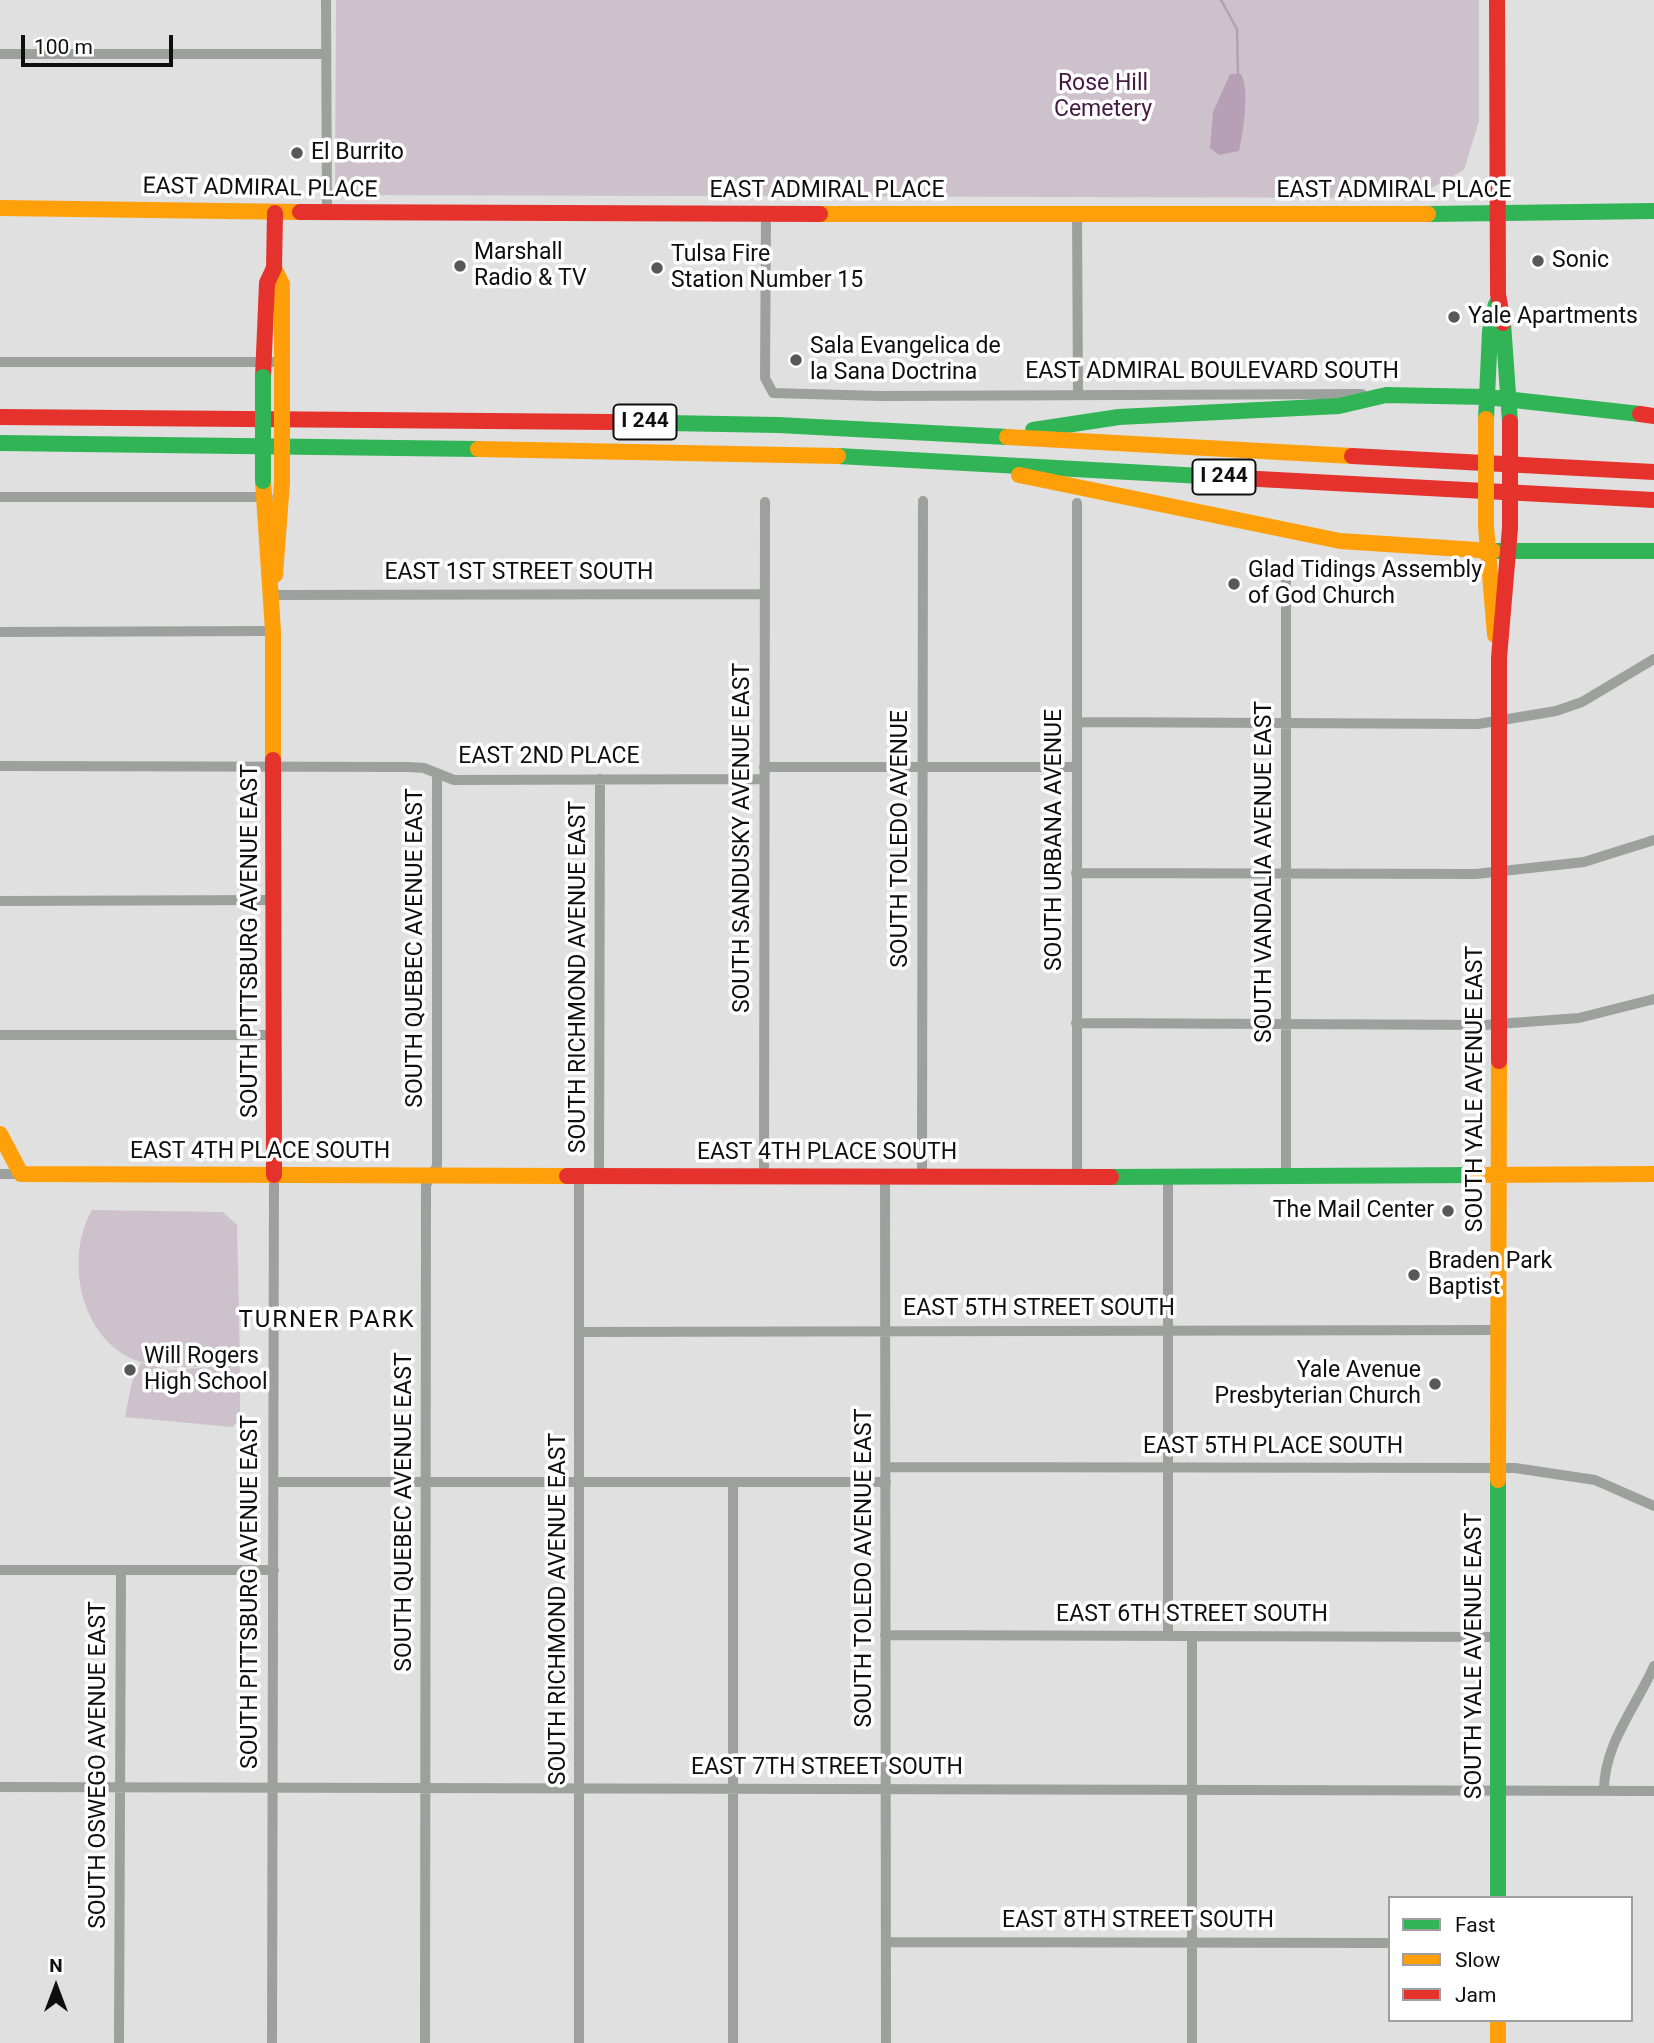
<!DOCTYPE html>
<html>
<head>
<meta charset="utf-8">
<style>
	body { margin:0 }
	#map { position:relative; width:1654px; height:2043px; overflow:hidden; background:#dfe0df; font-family:Roboto,sans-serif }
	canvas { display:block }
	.legend { position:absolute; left:1388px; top:1896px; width:245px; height:126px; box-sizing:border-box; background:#fff; border:2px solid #9f9f9f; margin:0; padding:9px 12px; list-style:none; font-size:21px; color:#0e0f0e }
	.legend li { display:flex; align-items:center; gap:14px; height:35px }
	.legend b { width:35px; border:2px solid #9f9f9f }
	.north { position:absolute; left:21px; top:1952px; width:70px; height:70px; -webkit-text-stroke:5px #fff; paint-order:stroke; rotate:0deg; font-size:19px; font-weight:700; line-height:28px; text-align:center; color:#0e0f0e }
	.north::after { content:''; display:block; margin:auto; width:24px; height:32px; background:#0e0f0e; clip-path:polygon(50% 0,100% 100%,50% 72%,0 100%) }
	.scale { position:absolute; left:21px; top:35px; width:152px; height:32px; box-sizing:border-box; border:4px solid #0e0f0e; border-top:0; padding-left:9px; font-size:21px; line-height:24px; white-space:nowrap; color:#0e0f0e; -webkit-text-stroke:5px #fff; paint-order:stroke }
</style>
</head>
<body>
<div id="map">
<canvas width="1654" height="2043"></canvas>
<ul class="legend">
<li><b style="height:9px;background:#30b455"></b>Fast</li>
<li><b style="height:9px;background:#ff9f0a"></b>Slow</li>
<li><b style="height:9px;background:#e5322d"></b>Jam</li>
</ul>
<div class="north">N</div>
<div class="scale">100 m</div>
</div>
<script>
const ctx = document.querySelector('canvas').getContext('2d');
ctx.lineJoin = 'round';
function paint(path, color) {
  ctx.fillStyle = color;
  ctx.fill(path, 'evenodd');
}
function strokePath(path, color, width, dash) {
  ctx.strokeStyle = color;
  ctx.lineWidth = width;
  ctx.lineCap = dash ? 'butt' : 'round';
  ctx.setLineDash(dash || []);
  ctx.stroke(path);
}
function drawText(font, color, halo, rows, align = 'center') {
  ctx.font = font + ' Roboto,sans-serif';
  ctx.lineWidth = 7;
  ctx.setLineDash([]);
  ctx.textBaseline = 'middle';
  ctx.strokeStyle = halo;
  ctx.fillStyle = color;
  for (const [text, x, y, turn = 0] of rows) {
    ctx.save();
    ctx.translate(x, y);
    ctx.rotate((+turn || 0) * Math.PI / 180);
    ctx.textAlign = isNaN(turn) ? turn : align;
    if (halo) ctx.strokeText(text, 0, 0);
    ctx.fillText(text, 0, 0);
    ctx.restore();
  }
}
const green = new Path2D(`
	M336,0H1479V121L1464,170L1413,198L335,195Z
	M92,1210L223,1212L237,1225L240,1363C205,1366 172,1372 138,1361C80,1341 64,1258 92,1210Z
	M141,1363L171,1370L240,1365V1420L232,1427L125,1417L132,1382Z`);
const water = new Path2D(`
	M1230,74H1241C1250,92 1243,131 1239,151L1219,155L1210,148L1213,112Z`);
const stream = new Path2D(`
	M1221,0L1237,29L1238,74`);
const street = new Path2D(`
	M326,0L327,213
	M0,54H326
	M766,214L765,378L773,393L881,396L1362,394
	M1077,214L1078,394
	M0,362H282
	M0,497H268
	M1286,567V1176
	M272,595L765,594
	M0,632L273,631
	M1077,722L1478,724L1556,711L1582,702L1654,659
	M0,766L409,767L424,768L454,780L764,779
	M764,767H1076
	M1076,873L1476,874L1584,862L1654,840
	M0,901L273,900
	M1076,1023L1485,1025L1579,1018L1654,999
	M0,1035H274
	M0,1174H21
	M764,1175L765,502
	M579,1176V2043
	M599,1176L600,779
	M885,1176L886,2043
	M922,1176L923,501
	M1077,1177V503
	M580,1332L1498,1330
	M886,1467L1515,1468L1595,1480L1654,1506
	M274,1482H886
	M733,1482V2043
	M0,1570H274
	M885,1635L1499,1637
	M1168,1636V1177
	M1192,1636V2043
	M0,1787L1654,1791
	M1604,1790C1604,1744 1636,1707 1654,1666
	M886,1942L1390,1943
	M119,2043L121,1570
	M272,2043L274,1175
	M425,2043L426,1185L437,1166V774`);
const fast = new Path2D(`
	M1428,214L1654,211
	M1503,323L1510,422
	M1386,395L1487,397L1640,414
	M1486,419L1490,331L1496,304
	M611,422L778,425L1007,437
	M1033,430L1119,417L1339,406L1386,395
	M0,443L478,449
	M838,456L1202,476
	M1493,551H1654
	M1111,1177L1478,1175
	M1498,1898V1480`);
const slow = new Path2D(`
	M0,208L300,212
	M820,214H1428
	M274,268L282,284V377
	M1007,437L1352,456
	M478,449L838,456
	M1019,475L1340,541L1493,551
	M263,481L273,631V760
	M1486,526L1495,635
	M275,575L282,482
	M0,1134L21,1174L567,1176
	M1478,1175L1654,1174
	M1498,1480L1499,1061
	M1498,2020V2043`);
const jam = new Path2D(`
	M1497,0L1498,294L1503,323
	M300,212L820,214
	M263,377L267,283L274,268L275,213
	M1640,414L1654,416
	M0,417L611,422
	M1352,456L1654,472
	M1202,476L1654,500
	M273,760L274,1175
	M1499,1061V658L1510,528
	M567,1176L1111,1177`);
const fastBridge = new Path2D(`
	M263,377V481`);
const slowBridge = new Path2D(`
	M282,377V482
	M1486,419V526`);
const jamBridge = new Path2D(`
	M1510,422V528`);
const markers = [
	[297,153,7,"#575857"],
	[1538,261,7,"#575857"],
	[460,266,7,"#575857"],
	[657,268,7,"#575857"],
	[1454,317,7,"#575857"],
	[796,360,7,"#575857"],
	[1234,584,7,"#575857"],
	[1448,1211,7,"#575857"],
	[1414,1275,7,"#575857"],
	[130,1370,7,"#575857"],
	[1435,1384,7,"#575857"]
];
const shields = [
	[645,422,63],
	[1224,477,63]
];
const shieldNames = [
	["I 244",645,422],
	["I 244",1224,477]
];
const parkNames = [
	["Rose Hill",1103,84],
	["Cemetery",1103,110]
];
const poiNames = [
	["El Burrito",311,153],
	["Marshall",474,253],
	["Radio & TV",474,279],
	["Tulsa Fire",671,255],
	["Station Number 15",671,281],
	["Sonic",1552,261],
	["Yale Apartments",1468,317],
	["Sala Evangelica de",810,347],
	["la Sana Doctrina",810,373],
	["Glad Tidings Assembly",1248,571],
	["of God Church",1248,597],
	["The Mail Center",1434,1211,"right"],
	["Braden Park",1428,1262],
	["Baptist",1428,1288],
	["Will Rogers",144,1357],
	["High School",144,1383],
	["Yale Avenue",1421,1371,"right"],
	["Presbyterian Church",1421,1397,"right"]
];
const streetNames = [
	["EAST ADMIRAL PLACE",260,189,1],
	["EAST ADMIRAL PLACE",827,191],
	["EAST ADMIRAL PLACE",1394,191],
	["EAST ADMIRAL BOULEVARD SOUTH",1212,372],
	["EAST 1ST STREET SOUTH",519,573],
	["EAST 2ND PLACE",549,757],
	["SOUTH SANDUSKY AVENUE EAST",743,838,-90],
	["SOUTH TOLEDO AVENUE",901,839,-90],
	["SOUTH URBANA AVENUE",1055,840,-90],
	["SOUTH VANDALIA AVENUE EAST",1265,872,-90],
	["SOUTH PITTSBURG AVENUE EAST",251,941,-90],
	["SOUTH QUEBEC AVENUE EAST",416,948,-90],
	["SOUTH RICHMOND AVENUE EAST",579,977,-90],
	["SOUTH YALE AVENUE EAST",1476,1089,-90],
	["EAST 4TH PLACE SOUTH",260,1152],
	["EAST 4TH PLACE SOUTH",827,1153],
	["EAST 5TH STREET SOUTH",1039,1309],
	["EAST 5TH PLACE SOUTH",1273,1447],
	["SOUTH QUEBEC AVENUE EAST",405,1512,-90],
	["SOUTH TOLEDO AVENUE EAST",865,1568,-90],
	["SOUTH PITTSBURG AVENUE EAST",251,1592,-90],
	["SOUTH RICHMOND AVENUE EAST",559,1609,-90],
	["EAST 6TH STREET SOUTH",1192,1615],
	["SOUTH YALE AVENUE EAST",1475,1656,-90],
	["SOUTH OSWEGO AVENUE EAST",99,1765,-90],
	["EAST 7TH STREET SOUTH",827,1768],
	["EAST 8TH STREET SOUTH",1138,1921]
];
const neighbourhoodNames = [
	["TURNER PARK",327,1321]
];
paint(green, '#cdc1cc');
paint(water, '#b7a0b5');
strokePath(stream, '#b7a0b5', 2.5);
strokePath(street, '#9da19e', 10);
strokePath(fast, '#30b455', 16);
strokePath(slow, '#ff9f0a', 16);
strokePath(jam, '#e5322d', 16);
strokePath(fastBridge, '#30b455', 16);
strokePath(slowBridge, '#ff9f0a', 16);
strokePath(jamBridge, '#e5322d', 16);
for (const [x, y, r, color] of markers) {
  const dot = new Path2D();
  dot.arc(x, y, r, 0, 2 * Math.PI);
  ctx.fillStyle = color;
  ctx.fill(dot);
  strokePath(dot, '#fff', 2.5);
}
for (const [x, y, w] of shields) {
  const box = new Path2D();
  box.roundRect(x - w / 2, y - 17.5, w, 35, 5);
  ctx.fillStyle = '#fff';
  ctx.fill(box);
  strokePath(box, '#0e0f0e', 2);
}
drawText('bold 21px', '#0e0f0e', null, shieldNames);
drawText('23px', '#441a42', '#fff', parkNames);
drawText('23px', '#0e0f0e', '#fff', poiNames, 'left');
drawText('23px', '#0e0f0e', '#fff', streetNames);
ctx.letterSpacing = '2px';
drawText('24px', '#0e0f0e', '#fff', neighbourhoodNames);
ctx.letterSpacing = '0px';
</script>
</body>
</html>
